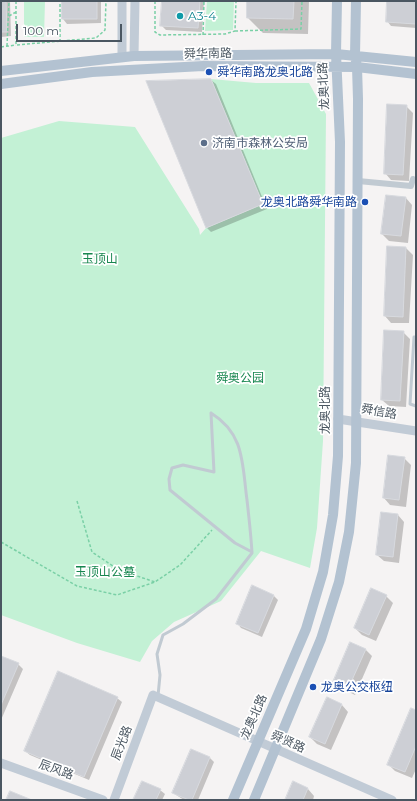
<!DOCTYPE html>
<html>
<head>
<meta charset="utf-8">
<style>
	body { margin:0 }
	#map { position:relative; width:417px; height:801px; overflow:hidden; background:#f5f3f3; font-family:Montserrat,sans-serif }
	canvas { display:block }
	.frame { position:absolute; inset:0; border:2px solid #4a5661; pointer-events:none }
	.scale { position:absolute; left:16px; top:24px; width:106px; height:18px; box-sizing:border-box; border:2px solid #4a5661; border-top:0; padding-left:5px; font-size:12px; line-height:14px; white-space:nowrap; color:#4a5661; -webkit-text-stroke:3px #fff; paint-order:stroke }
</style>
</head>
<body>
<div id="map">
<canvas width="417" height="801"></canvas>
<div class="frame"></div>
<div class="scale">100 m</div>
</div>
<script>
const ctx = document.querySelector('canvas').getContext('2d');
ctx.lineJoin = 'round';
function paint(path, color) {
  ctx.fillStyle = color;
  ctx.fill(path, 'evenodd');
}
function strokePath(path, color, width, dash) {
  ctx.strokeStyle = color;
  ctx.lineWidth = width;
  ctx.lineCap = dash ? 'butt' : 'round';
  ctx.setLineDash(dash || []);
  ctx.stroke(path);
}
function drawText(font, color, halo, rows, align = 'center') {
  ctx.font = font + ' Montserrat,"Noto Sans SC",sans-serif';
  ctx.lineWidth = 3.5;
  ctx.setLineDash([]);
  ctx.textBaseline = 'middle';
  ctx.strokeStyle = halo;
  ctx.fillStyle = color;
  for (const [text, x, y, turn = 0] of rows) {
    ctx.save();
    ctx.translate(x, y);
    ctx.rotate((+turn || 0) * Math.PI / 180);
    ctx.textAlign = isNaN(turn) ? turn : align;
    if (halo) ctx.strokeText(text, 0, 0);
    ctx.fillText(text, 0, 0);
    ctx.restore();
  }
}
const green = new Path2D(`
	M24,1H45L44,37H24Z
	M207,1H234L233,30L205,31Z
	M211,79L256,83H309L326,114L323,441L317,528L310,568L261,551L221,601L174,622L152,641L140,662L77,643L1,615V138L59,121L135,127L199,229L200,235L206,228L263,204Z`);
const shadow = new Path2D(`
	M1,1H10L11,36L1,37Z
	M63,1H101V23L67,24L63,19Z
	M163,1H204L202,32L166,30L161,25Z
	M248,1H309L308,34L263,33L248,18Z
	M388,1H416V28L391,26L387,21Z
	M211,80L216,84L267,209L211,232L207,228L147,82Z
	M406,106L413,113L409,181L391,180L385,173Z
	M406,198L412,205L408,243L389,241L382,234Z
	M388,247L406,248L413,255L409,323H391L385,316Z
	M403,332L410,339L406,407L389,406L382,400Z
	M404,458L411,465L406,507L390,505L384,498Z
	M398,515L404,522L399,563L384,561L377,555Z
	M252,587L274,596L278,600L262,637L241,628L237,623Z
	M386,596L393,603L376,641L362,635L355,628Z
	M365,649L372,656L355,695L341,688L334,681Z
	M1,657L18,664L23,669L1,720Z
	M117,698L122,702L89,780L30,755L25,751Z
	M342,705L348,712L331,750L317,744L310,737Z
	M416,711V769L412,778L395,771L389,765Z
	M192,750L210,758L214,762L198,800H184L173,793Z
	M293,783L308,789L314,796L313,800H286Z
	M160,790L165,794L162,800H134Z`);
const building = new Path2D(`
	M1,1H6L7,32H1Z
	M62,1H97V19H62Z
	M162,1H200L198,28L160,26Z
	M247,1H294L293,19L247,18Z
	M387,1H416V24L386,22Z
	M211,79L263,204L206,228L146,81Z
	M387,104L407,105L403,175L384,174Z
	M386,195L406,197L401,236L381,234Z
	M387,246L406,247L403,317L384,316Z
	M384,330L404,331L400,401L381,400Z
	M388,455L405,457L399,500L383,498Z
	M381,512L398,514L393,557L376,555Z
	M252,585L274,595L258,633L236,624Z
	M371,588L387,595L369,635L354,628Z
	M350,642L366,649L348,689L333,682Z
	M1,656L19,663L1,705Z
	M58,671L118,697L84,777L24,751Z
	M327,697L342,704L325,744L309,737Z
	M411,708L416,710V746L405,772L387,765Z
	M191,749L210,757L192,800H189L172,793Z
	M142,781L161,789L156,800H133Z
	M293,781L308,788L303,800H285Z
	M10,791L32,800H6Z`);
const path = new Path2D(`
	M16,1V45L96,38L105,30L106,1
	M155,1V32L160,35L225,34L235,31L236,1
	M9,16L16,12
	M235,31L301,29L302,1
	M203,35L204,1
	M60,42V1
	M7,46L9,1
	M1,47L16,45
	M77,501L92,552L119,570L155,582
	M1,542L77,586L117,595L155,582L180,565L212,530`);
const lane = new Path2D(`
	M416,337H414L410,404L416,406
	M211,413L214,472L183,465L172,468L169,479L170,490L235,543L252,552
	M158,696L160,675L157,654L163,635L183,624L216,599L252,553C251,535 249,518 247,500C242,464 245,434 211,413`);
const street = new Path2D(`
	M358,181L411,186L413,179L416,180`);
const secondary = new Path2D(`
	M134,56L135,1
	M122,57V1
	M338,419L416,431
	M1,763L103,800
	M114,800L153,695L392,800`);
const primary = new Path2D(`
	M1,71L134,56L336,54L416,62
	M1,84L92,72L203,66L357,67L416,74
	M233,800L306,629L323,572L333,515L338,456L340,142L336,54L337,1
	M254,800L321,639L339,582L349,532L356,463L358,99L357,67L355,56L356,1`);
const markers = [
	[180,16,4,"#0f9aa8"],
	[209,72,4,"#1a4fb4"],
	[204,143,4,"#5c6f8a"],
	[365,202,4,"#1a4fb4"],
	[313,687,4,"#1a4fb4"]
];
const cultureNames = [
	["A3-4",188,16]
];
const streetNames = [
	["舜华南路",208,54,-1],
	["龙奥北路",324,86,-93],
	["龙奥北路",325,410,-90],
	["舜信路",379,412,10],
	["龙奥北路",254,717,-66],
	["舜贤路",288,742,24],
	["辰光路",122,743,-69],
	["辰风路",56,770,20]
];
const transitNames = [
	["舜华南路龙奥北路",217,72],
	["龙奥北路舜华南路",357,202,"right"],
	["龙奥公交枢纽",321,687]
];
const serviceNames = [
	["济南市森林公安局",212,143]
];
const parkNames = [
	["玉顶山",100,259],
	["舜奥公园",240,378],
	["玉顶山公墓",105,572]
];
paint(green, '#c3f1d5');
paint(shadow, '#0003');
paint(building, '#cdcfd5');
strokePath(building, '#d7d9de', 1);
strokePath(path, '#7ad0a6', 1.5, [3, 2]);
strokePath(lane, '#c1cad2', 3);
strokePath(street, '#c1cad2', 6);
strokePath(secondary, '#c1cbd6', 9);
strokePath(primary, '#b3c2d1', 10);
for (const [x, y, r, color] of markers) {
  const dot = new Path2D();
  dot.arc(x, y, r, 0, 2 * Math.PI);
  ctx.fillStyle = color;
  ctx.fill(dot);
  strokePath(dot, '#fff', 1.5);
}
drawText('12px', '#0d838f', '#fff', cultureNames, 'left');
drawText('12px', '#4a5661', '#fff', streetNames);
drawText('12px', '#164399', '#fff', transitNames, 'left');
drawText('12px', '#4e5e75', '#fff', serviceNames, 'left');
drawText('12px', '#17864f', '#fff', parkNames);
</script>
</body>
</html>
